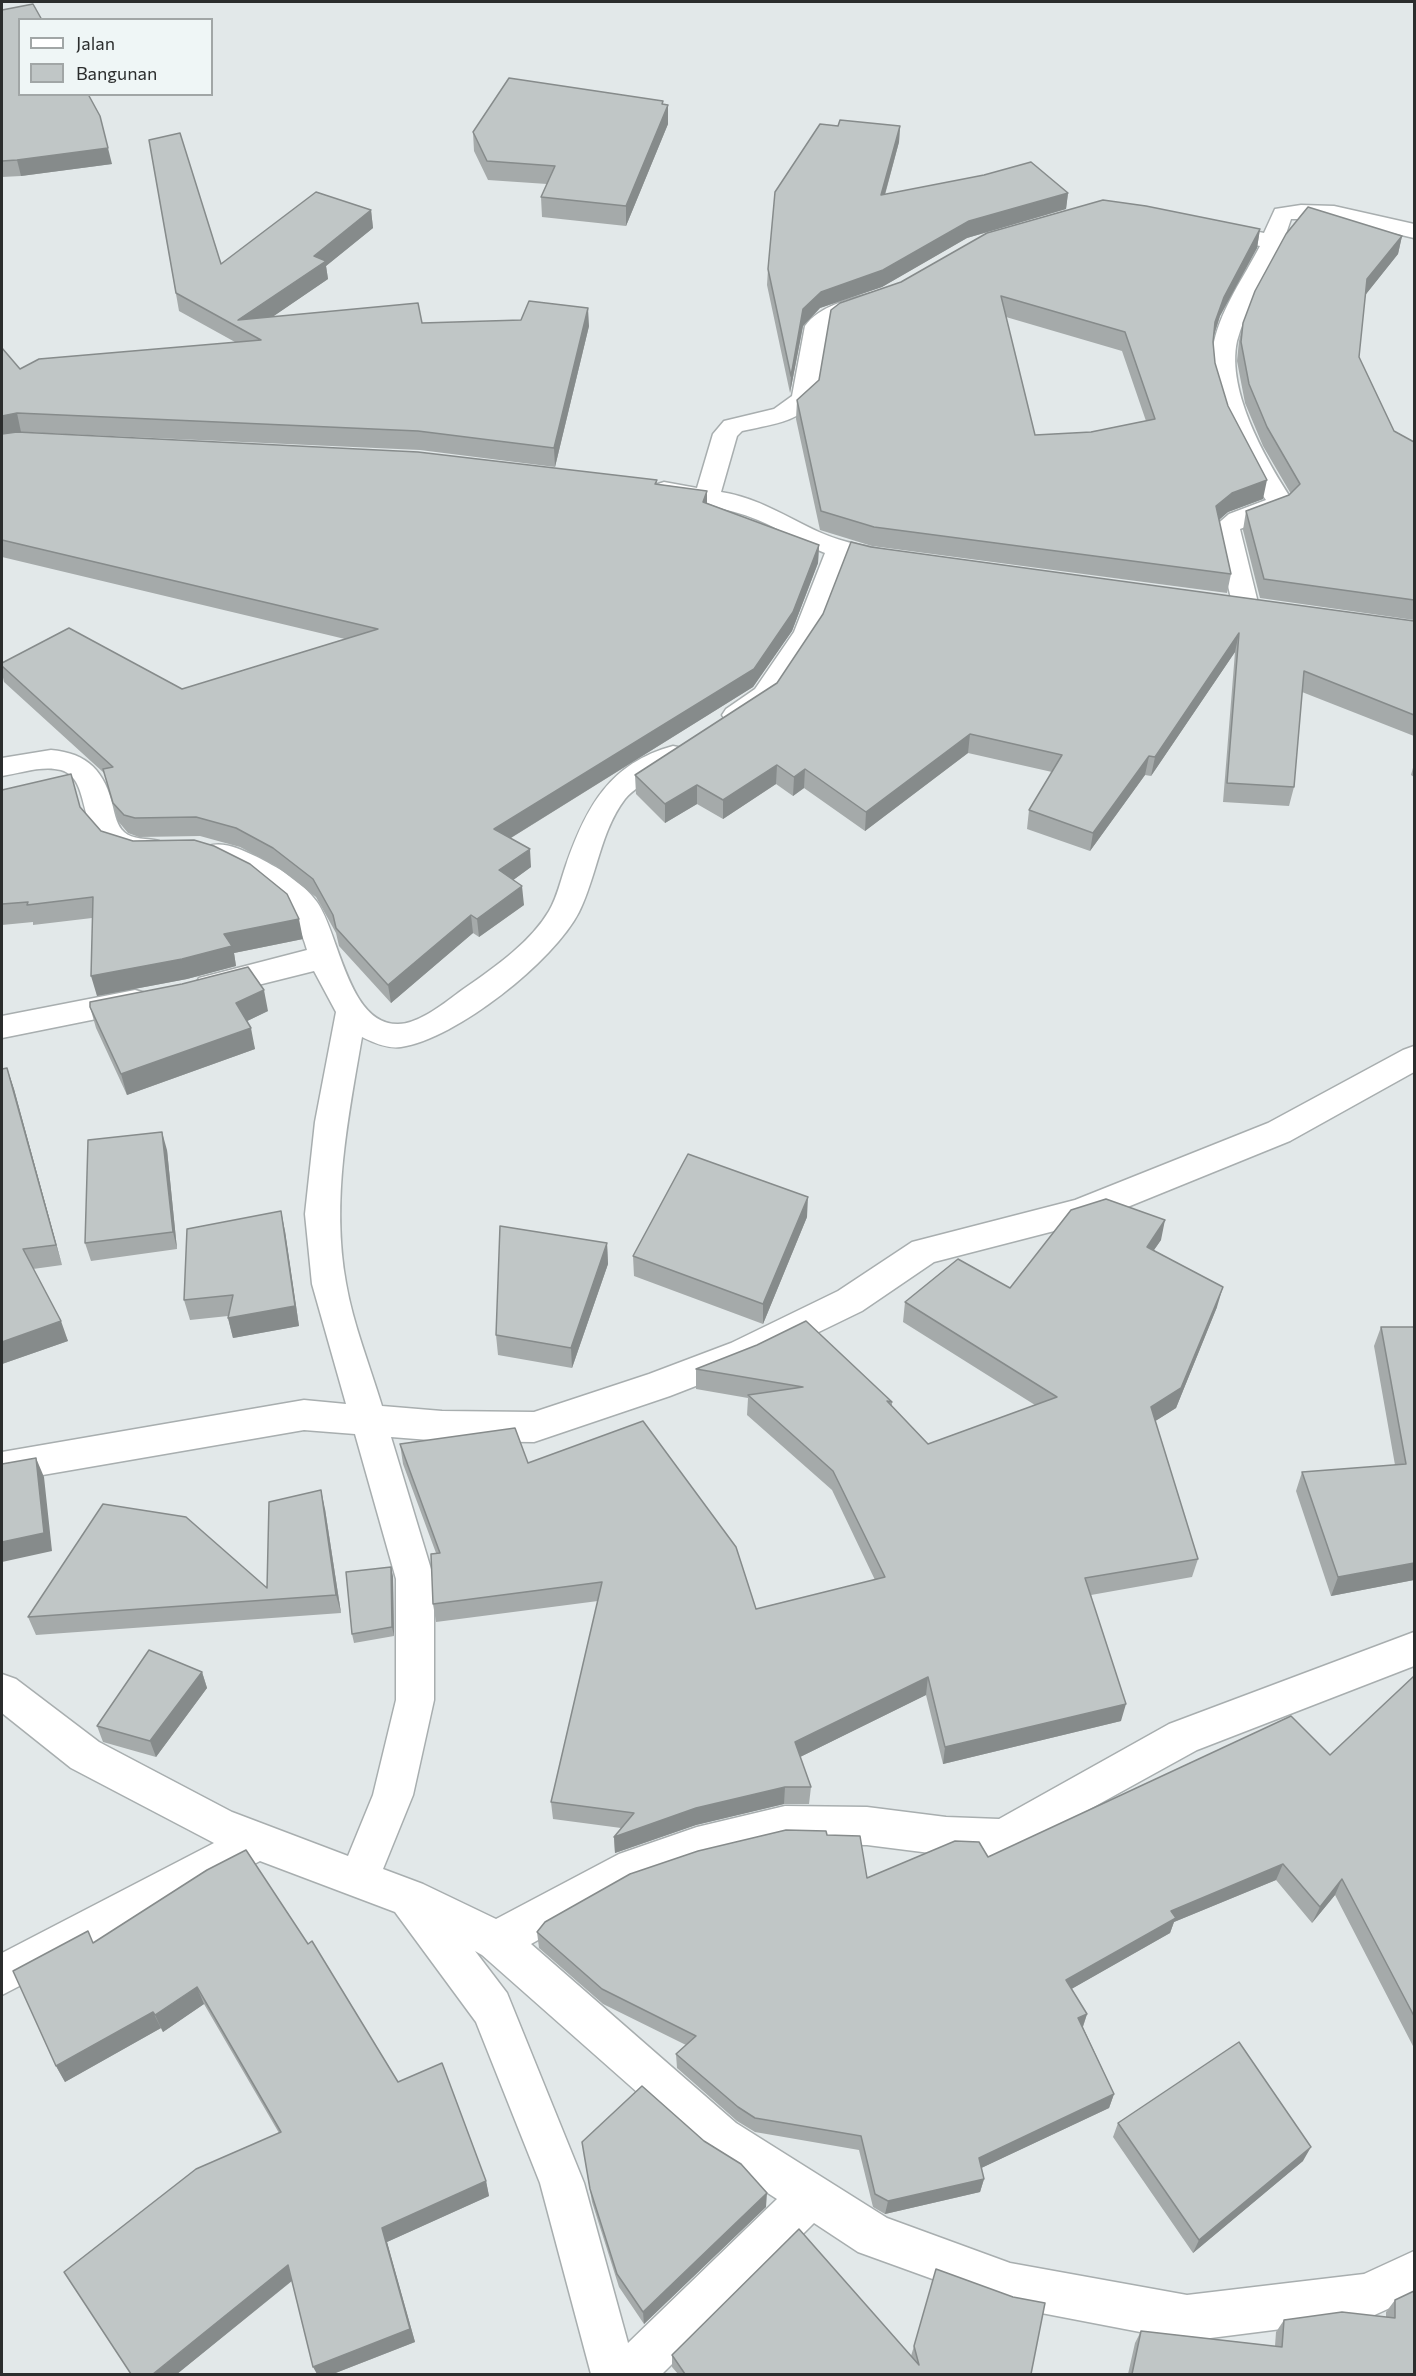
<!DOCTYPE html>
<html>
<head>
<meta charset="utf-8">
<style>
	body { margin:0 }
	#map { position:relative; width:1416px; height:2376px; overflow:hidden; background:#e2e8e9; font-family:Commissioner,sans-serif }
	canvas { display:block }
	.frame { position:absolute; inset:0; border:3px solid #2b2d2d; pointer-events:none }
	.legend { position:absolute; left:18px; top:18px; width:195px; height:78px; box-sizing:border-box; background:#eff6f6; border:2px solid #a1a6a6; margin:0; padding:8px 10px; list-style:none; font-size:18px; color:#2b2d2d }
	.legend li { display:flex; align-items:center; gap:12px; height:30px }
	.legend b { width:30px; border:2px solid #a1a6a6 }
</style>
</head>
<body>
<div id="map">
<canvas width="1416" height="2376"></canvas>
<div class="frame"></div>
<ul class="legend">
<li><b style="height:8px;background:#fff"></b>Jalan</li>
<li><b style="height:16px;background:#c0c6c6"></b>Bangunan</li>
</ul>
</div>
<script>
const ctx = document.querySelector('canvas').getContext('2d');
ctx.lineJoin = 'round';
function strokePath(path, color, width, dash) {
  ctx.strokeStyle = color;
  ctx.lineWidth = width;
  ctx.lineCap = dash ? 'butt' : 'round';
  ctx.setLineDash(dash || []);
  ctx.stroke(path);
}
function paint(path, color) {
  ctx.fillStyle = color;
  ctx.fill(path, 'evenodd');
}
const minor = new Path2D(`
	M1301,205L1334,206L1414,224V238L1334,219H1291C1286,233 1283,245 1277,258C1263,285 1245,311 1237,341C1226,392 1267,462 1294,503L1284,512L1240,529L1259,607L1255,613L1246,615L1237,613L1233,607L1214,527L1229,514L1266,500C1241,460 1202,391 1214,342C1222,307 1244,277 1260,246L1208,235L1205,230L1208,225L1216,223L1264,233L1275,209Z
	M873,293L881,295L885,300L881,305L838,320L828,328L816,399C800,423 767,425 742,431L737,436L721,492C759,498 786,517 819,532C845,544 873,547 900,554L904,560L900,566L891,568L848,559C839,583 832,610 820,632C805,661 763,732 726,721L722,715L726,709L755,689L794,632L825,553C801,544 781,529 758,520C725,506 690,504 655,495L651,490L655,485L664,482L697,488L713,434L724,421L774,409L792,396L805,326C819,306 850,299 873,293Z
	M673,746L683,748L687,755C674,776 641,779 625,799C600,832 597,876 579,912C554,961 456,1039 401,1047C388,1049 374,1043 362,1037C348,1118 331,1201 346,1283C353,1324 370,1366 382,1406L442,1411L534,1412L649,1374L731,1343L838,1291L912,1242L1075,1200L1268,1123L1403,1050L1414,1046V1072L1290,1141L1093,1221L934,1262L862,1311L755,1363L670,1396L534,1442L442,1441L391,1437L434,1579V1700L413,1795L383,1869L423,1884L496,1919L619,1854L697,1827L785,1806L867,1807L946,1817L999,1819L1169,1724L1414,1632V1666L1197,1750L1003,1857L946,1855L867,1845L785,1844L697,1865L630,1888L531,1944L736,2123L887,2218L1010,2263L1187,2295L1364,2274L1414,2251V2297L1368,2318L1187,2341L1010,2307L858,2252L814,2223L662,2374H591L540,2183L476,2022L395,1912L260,1861L2,1995V1953L214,1843L71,1768L2,1713V1674L16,1679L99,1742L232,1812L348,1856L373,1795L396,1700V1579L355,1434L304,1430L2,1482V1452L304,1400L346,1404L312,1284L305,1214L315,1122L336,1012L314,971L210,997L199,994L195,986L199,978L307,950C295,906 271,888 230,869C220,864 209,863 203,853L208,846C224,841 240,849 255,856C277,867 302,881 317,902C339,933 348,1025 398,1024C418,1024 442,1005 458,993C489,971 529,945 549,911C557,898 561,879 566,865C586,807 610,763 673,746ZM475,1951L482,1955L706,2153L777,2199L628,2343L584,2183L507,1993Z
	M51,750C88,753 105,772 113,807C115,815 117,826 124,832C132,840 148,838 159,841L164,848L159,855C147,859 135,859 123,855C72,841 95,780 61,770C43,765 20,773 2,776V758Z
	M135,990L146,993L150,1001L146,1009L2,1038V1016Z`);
const wall = new Path2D(`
	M2,10L112,164L21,176L2,177Z
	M663,104L668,124L626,226L542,217L541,197L547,184L488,180L474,151L473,132Z
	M838,126H900L899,142L885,195L1068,193L1066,209L967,238L882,287L820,308L803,326L790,393L767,285L768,269Z
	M149,140L221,264L371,210L373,228L326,266L328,279L272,317L422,323L589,326L555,467L420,450L21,432L657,480V484L707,491V503L819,545L818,563L792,631L753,687L511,838L531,867L513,880L524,905L479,937L473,933L391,1003L339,946L336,933L316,897L276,866L240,847L200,836L139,837L128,833L118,821L104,773L4,682L2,673V663L182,689L345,639L2,557V348L20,369L235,342L179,311Z
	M1260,229L1257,248L1220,316L1214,336L1213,342L1215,363L1228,406L1263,499L1228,512L1219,520L1231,574L1227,593L872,546L820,530L796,419L797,400L819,380L831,310ZM1006,317L1122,351L1146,421L1091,432L1035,435Z
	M1402,236L1398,254L1365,295L1359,357L1394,431L1414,442V736L1302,692L1294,787L1289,806L1223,802L1235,652L1151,776L1145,775L1090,851L1027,829L1029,810L1052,772L968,753L865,831L804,788L793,796L776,784L723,819L697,804L665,823L636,794L635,775L777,683L871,547L1414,621V620L1260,598L1243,530L1246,511L1289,495L1291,494L1263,446L1245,403L1237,361L1239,341L1243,323Z
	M1414,764V777L1411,775Z
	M2,790L80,807L101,831L303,939L234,953L236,966L187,979L97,996L92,918L33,925V922L2,925Z
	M90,1007L268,1011L247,1021L255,1049L127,1095L96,1028Z
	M7,1068L14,1089L62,1265L33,1269L68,1341L2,1364Z
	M167,1150L177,1249L91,1261L85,1243Z
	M807,1217L763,1324L634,1276L633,1256Z
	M285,1231L299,1326L233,1338L228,1318V1316L190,1320L184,1300Z
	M1161,1240L1154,1250L1217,1307L1176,1408L1155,1421L1198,1559L1192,1577L1091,1595L1121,1721L943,1764L926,1695L800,1757L811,1787L809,1804H784L696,1825L615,1853L614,1837L621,1828L553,1819L551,1802L598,1601L436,1622L433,1604L436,1553L403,1464L400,1444L528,1463L756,1609L875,1580L832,1490L747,1415L748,1398L696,1389V1369L892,1402V1406L928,1444L1035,1405L903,1322L905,1302L1010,1288Z
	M607,1243L608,1264L572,1368L498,1355L496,1335Z
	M1381,1327H1414V1580L1331,1596L1296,1491L1302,1472L1395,1465L1374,1346Z
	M325,1509L341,1613L36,1635L28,1617L267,1588Z
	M391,1567L393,1577L394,1636L354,1643L352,1634Z
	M202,1672L207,1688L156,1757L103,1742L97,1726Z
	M1414,1676V2048L1335,1895L1312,1923L1276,1880L1174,1922L1170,1933L1071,1989L1087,2014L1083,2027L1114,2094L1109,2108L981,2168L984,2179L980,2192L885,2214L873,2207L859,2150L755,2132L737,2121L677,2068L676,2054L686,2045L603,2004L539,1948L537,1932L827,1835L867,1878L988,1857L1330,1755Z
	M207,1870L398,2082L486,2181L489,2196L387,2242L415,2342L333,2374H317L292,2281L177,2374L279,2133L204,2004L163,2032L161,2028L65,2082L56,2066L93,1943Z
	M1118,2123L1303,2161L1193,2253L1113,2137Z
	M704,2141L766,2207L644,2324L619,2287L592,2202L582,2142Z
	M1395,2300L1414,2374H1128L1135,2343L1141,2331L1275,2346L1276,2332L1284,2320L1386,2317V2312Z
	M914,2346L1031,2374H678L672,2367V2355L911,2356Z`);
const shadedWall = new Path2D(`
	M663,101V115L668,105V124L626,226V206Z
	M900,126L899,142L880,212L881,195Z
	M108,148L112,164L21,176L17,160Z
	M1068,193L1066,209L967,238L882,287L820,308L803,326L790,393L791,376L803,309L821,292L969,221Z
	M371,210L373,228L326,266L328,279L249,333L238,320L314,256Z
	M1260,229L1257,248L1220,316L1212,341L1215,322L1224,297Z
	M1402,236L1398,254L1363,298L1367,279Z
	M588,308L589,326L555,467L554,448Z
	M17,413L21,432L2,435V416Z
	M1267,480L1263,499L1228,512L1213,525L1216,506L1232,493Z
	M707,491V509L703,502Z
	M819,545L818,563L792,631L753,687L496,847L494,829Z
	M1239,633L1235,652L1151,776L1155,757Z
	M970,734L968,753L865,831L866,812Z
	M1149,756L1145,775L1090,851L1093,833Z
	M777,765L776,784L723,819V800Z
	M805,769L804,788L793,796L794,777Z
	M697,785V804L665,823V804Z
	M530,849L531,867L501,889L499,870Z
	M522,886L524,905L479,937L477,919Z
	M471,915L473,933L391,1003L388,985Z
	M299,919L303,939L234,953L236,966L187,979L97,996L91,976L224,934Z
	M264,990L268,1011L241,1024L236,1003Z
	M251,1028L255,1049L127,1095L121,1074Z
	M7,1068L14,1089L62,1265L56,1245Z
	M162,1132L167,1150L177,1249L173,1232Z
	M808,1197L807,1217L763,1324V1304Z
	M281,1211L285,1231L299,1326L233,1338L228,1318Z
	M1165,1220L1161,1240L1142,1267L1147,1247Z
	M607,1243L608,1264L572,1368L571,1348Z
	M1223,1287L1217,1307L1176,1408L1146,1427L1151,1407Z
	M61,1321L68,1341L2,1364V1342Z
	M36,1458L44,1477L52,1551L2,1562V1542Z
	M321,1490L325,1509L341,1613L336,1595Z
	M1414,1563V1580L1331,1596L1338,1577Z
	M391,1567L393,1577L394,1636L392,1627Z
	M202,1672L207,1688L156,1757L150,1741Z
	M928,1677L926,1695L794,1760L795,1742Z
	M1126,1704L1121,1721L943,1764L945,1747Z
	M785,1787L784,1804L696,1825L615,1853L614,1837L696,1808Z
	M1283,1864L1276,1880L1174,1922L1170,1933L1061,1995L1066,1980L1171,1911Z
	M1342,1879L1335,1895L1312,1923L1320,1907Z
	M197,1987L204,2004L163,2032L155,2015Z
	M153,2012L161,2028L65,2082L56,2066Z
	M1087,2014L1082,2029L1078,2018Z
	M1114,2094L1109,2108L975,2171L979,2158Z
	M1311,2147L1303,2161L1193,2253L1199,2240Z
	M984,2179L980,2192L885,2214L888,2201Z
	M486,2181L489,2196L387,2242L415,2342L333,2374H317L313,2367L382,2228Z
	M767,2193L766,2207L644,2324L643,2312Z
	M288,2265L294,2279L177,2374H153Z`);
const building = new Path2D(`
	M33,4L42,20H20V94H88L100,116L108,148L17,160L2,161V10Z
	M509,78L663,101L662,104L668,105L626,206L541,197L555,166L487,161L473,132Z
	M840,120L900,126L881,195L984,175L1031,162L1068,193L969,221L883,270L821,292L803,309L791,376L768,269L775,192L820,124L838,126Z
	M180,133L221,264L316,192L371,210L314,256L326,261L238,320L418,303L422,323L521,320L529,301L588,308L554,448L418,431L17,413L2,416V348L20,369L39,359L261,340L176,293L149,140Z
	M1103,200L1146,206L1260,229L1224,297L1215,322L1213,342L1215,363L1228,406L1267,480L1232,493L1216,506L1231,574L874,527L821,511L797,400L819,380L831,310L840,303L901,282L987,233ZM1001,296L1125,332L1155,419L1091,432L1035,435Z
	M1308,207L1402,236L1367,279L1359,357L1394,431L1414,442V600L1264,579L1246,511L1289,495L1300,484L1267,427L1249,384L1241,342L1243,323L1255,291L1286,234Z
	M17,432L418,452L657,480L655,484L707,491L703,502L819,545L793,612L754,669L494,829L530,849L499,870L522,886L477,919L471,915L388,985L336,928L333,915L313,879L273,848L236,828L196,817L135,818L124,815L113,803L103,769L113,767L2,666V663L69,628L182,689L378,629L2,540V434Z
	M851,542L871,547L1414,621V715L1304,671L1294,787L1227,783L1239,633L1155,757L1149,756L1093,833L1029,810L1062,755L970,734L866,812L805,769L794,777L777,765L723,800L697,785L665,804L635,775L777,683L823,614Z
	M71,774L80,807L101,831L133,841L194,840L214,846L250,864L287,894L299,919L224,934L232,946L182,959L91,976L93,897L27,905L28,902L2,904V790Z
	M248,967L264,990L236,1003L251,1028L121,1074L90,1007V1002L182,984Z
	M7,1068L56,1245L23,1249L61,1321L2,1342V1069Z
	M162,1132L173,1232L85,1243L88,1140Z
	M688,1154L808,1197L763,1304L633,1256Z
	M1106,1199L1165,1220L1147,1247L1223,1287L1181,1388L1151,1407L1198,1559L1085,1578L1126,1704L945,1747L928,1677L795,1742L811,1787H785L696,1808L614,1837L634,1813L551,1802L602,1582L433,1604L431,1554L440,1553L400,1444L515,1428L528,1463L643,1421L736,1547L756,1609L885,1577L833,1471L748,1395L803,1387L696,1369L757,1345L806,1321L892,1402L887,1401L928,1444L1057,1397L905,1302L958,1259L1010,1288L1071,1210Z
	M281,1211L295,1306L228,1318L233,1295L184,1300L187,1229Z
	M500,1226L607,1243L571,1348L496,1335Z
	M1381,1327H1414V1563L1338,1577L1302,1472L1406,1464Z
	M36,1458L44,1533L2,1542V1464Z
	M321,1490L336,1595L28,1617L103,1504L186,1517L267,1588L269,1502Z
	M391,1567L392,1627L352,1634L346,1572Z
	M149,1650L202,1672L150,1741L97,1726Z
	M1414,1676V2016L1342,1879L1320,1907L1283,1864L1171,1911L1176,1918L1066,1980L1087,2014L1078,2018L1114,2094L979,2158L984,2179L888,2201L875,2194L861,2136L755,2118L738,2107L676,2054L696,2036L602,1989L537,1932L545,1922L630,1874L698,1851L786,1830L826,1831L827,1835L860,1836L867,1878L955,1841L979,1842L988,1857L1291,1716L1330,1755Z
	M246,1850L308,1944L312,1941L398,2082L442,2063L486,2181L382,2228L410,2329L313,2367L288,2265L153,2374H131L64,2272L196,2169L281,2132L197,1987L155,2015L153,2012L56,2066L13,1971L88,1931L93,1943L207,1870Z
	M1239,2042L1311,2147L1199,2240L1118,2123Z
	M642,2086L704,2141L741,2164L767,2193L643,2312L617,2274L590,2189L582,2142Z
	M799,2229L919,2365L914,2346L936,2269L1013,2297L1045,2303L1031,2374H685L672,2355Z
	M1414,2291V2374H1132L1141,2331L1282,2347L1284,2320L1342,2312L1395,2318V2300Z`);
strokePath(minor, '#a8aeaf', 3);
paint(minor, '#fff');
paint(wall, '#a5aaaa');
paint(shadedWall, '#868b8b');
paint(building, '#c0c6c6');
strokePath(building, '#868b8b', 1.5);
</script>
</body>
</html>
